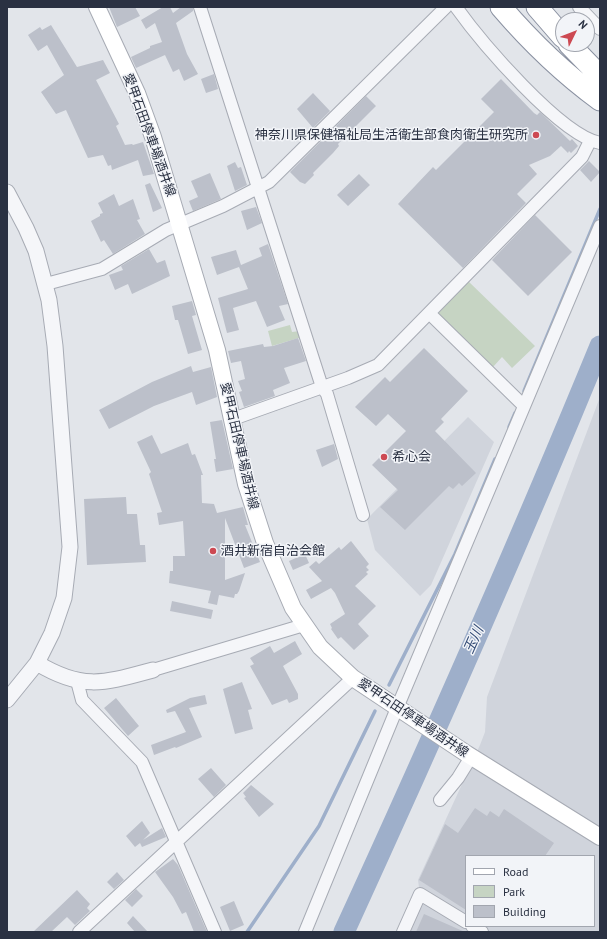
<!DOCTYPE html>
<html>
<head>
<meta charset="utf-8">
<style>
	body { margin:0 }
	#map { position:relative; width:607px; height:939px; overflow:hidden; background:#e2e5ea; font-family:"PT Sans",sans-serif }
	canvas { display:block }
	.frame { position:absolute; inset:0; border:8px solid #2a3142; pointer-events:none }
	.legend { position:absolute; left:465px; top:855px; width:130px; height:72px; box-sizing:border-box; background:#f2f4f8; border:1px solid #a2a6af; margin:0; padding:5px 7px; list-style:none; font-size:12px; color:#2a3142 }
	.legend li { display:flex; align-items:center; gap:8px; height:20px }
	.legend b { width:20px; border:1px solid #a2a6af }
	.north { position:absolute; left:555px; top:12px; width:40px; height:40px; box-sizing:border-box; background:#f2f4f8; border:1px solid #a2a6af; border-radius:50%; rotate:47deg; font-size:11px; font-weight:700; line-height:16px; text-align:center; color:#2a3142 }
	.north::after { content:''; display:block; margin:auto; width:14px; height:18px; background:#cd4952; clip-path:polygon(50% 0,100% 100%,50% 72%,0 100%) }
</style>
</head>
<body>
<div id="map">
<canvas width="607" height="939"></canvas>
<div class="frame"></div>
<ul class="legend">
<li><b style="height:5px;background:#fff"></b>Road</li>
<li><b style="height:11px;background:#c6d4c3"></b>Park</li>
<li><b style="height:11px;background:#bcc0ca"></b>Building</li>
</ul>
<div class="north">N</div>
</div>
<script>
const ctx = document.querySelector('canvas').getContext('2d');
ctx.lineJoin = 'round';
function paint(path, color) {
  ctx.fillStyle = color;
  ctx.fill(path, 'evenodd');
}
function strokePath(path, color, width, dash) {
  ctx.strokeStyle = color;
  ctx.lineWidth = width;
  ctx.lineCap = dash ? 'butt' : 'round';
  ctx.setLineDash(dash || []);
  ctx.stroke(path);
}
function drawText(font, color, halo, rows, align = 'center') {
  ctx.font = font + ' "PT Sans","Noto Sans JP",sans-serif';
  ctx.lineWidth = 3;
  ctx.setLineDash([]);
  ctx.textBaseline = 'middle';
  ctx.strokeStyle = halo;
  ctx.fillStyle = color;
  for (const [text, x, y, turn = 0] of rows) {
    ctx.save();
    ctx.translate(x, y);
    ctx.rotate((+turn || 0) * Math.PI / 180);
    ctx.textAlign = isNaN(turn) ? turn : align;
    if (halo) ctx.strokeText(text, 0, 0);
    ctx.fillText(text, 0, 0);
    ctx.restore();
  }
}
const built = new Path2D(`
	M600,397V932H409L421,902L418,880L480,745L485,732L487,697ZM466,856H594V926H466Z
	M468,417L494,442L431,585L420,596L375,550L367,519Z`);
const green = new Path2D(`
	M467,280L535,346L512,368L502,357L493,367L439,314L438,309Z
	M290,325L292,332L300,331L302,337L272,346L268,331Z`);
const stream = new Path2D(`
	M524,391L600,209
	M509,427L515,413
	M389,685L455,554L495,459
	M247,932L319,826L375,711`);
const river = new Path2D(`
	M344,932C433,738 519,543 600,346`);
const building = new Path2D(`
	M109,7H135L140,16L117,27Z
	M163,7H170L173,13L181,7H193V11L176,23L187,54L198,74L184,81L179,69L173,72L165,55L136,68L131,57L150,48V46L162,42L155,23L146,29L141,20Z
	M51,25L77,67L103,60L110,73L96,80L119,124L116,126L125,145L132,144L133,145L143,142L154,174L143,176L138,160L112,170L111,165L108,166L103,155L88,158L66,110L56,114L41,92L64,75L47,45L38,51L28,35L40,27L42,30Z
	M214,74L218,89L206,93L201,79Z
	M501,79L534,113L537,115L540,112L570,141L572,139L578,146L571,153L569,151L568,153L561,146L550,156L529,165L537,174L517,194L526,203L463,268L398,204L433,167L436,170L494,112L481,99Z
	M313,93L330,111L313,128L297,109Z
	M366,96L376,106L338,144L339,146L333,153L313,173L314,175L305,184L300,182L290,172Z
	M589,161L600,172L591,182L580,170Z
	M235,162L238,168L241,167L247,185L235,191L227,166Z
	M210,173L221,199L193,211L189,201L198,197L191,181Z
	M359,174L370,185L348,206L337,195Z
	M150,183L162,208L153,212L145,185Z
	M114,194L119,206L133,199L140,219L137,220L145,234L113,254L104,240L101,242L91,221L100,216V214L103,213L98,203Z
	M256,207L262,223L247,230L241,211Z
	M535,215L572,252L528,296L492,260Z
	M268,244L288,304L279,306L285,320L267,327L256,301L233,308L239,330L227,333L218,298L248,289L239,267L217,275L211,257L236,250L241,265L262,256L259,248Z
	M149,249L157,263L165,260L170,276L132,294L128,284L115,290L109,275L123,270L121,266Z
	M192,301L196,315L192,316L202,350L188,354L178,320H175L172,306Z
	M298,338L306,361L284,368L290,383L273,390L275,396L244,407L239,392L242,391L238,381L245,379L241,361L231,363L228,351L263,344L264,347L273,346Z
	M424,348L468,391L441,419L444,422L435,431L476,473L462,486L459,483L453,489L449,486L405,530L380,507L398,490L372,465L406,431L388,414L376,426L355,407L385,377L390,382Z
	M191,366L193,372L211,367L217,397L196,405L192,392L154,406L109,429L99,410L152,382Z
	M222,420L233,469L216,472L214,459H216L210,422Z
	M152,435L161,454L188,443L192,455L195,454L203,475H201L202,503L214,504L217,513L243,507L248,525H245L260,562L244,568L225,518V580L245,573L239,591L237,594H235L234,598L219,595L217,605L208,603L211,591L169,583L170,571H173V556H185L183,521L159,525L157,513L162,512L149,474L151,472L137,442Z
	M334,444L338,459L322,467L316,450Z
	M126,497L127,514H137L140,545H145L146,562L87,565L84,499Z
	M351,541L369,564L366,567L369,570L366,572L368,574L355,586L376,606L358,624L369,636L354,650L341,637L338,639L331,629L332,628L330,624L345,614L335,593L331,588L311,599L306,590L322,581L309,567L316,561L319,564L339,547L341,550Z
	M305,554L309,563L293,570L289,561Z
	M172,601L213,610L211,619L170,611Z
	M295,641L302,654L283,666L298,694V699L289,703L287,699L272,705L250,666L254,664L250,658L270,646L274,653Z
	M242,682L252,709L248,710L253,729L235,734L223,689Z
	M205,695L207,704L189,708L202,737L176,748L175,747L154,755L151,745L186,732L175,711L167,713L166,710L190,698Z
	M116,698L139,726L128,736L104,708Z
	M211,768L226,785L214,797L198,779Z
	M251,785L274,804L259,817L244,798L246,797L243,793Z
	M475,808L487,816L490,811L499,817L504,809L554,843L545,856H466V910L419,880L445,824L458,833Z
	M142,821L150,833L143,840L162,828L166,837L142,847L140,843L135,847L126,836Z
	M173,859L178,865L207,932H194L186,912L182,914L173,897L155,872Z
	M117,872L124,880L114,889L107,882Z
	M136,889L143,896L132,907L125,900Z
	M77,890L90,904L87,908L90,911L75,925L67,917L51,932H33Z
	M234,901L244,925L230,931L220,907Z
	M424,914L465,932H416Z
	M133,916L148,932H135L127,923Z`);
const minor = new Path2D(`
	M200,7L322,387L327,394L363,515
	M456,7C481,42 560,135 600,143
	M579,7L600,29
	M46,284L102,269L166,230L223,206L269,182L446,7
	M429,313L524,406
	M233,419L348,378L378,365L582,157L590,141
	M153,670L304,625
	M77,681L82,700L142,762L215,932
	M440,800L458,778L471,757
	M472,926L482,932
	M79,932L353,678
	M305,932L397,708L600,226
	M403,932L420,894L466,922`);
const tertiary = new Path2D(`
	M7,192L26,228L36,251L49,300L55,346L70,547L64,598L52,633L37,663L7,700
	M37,663C83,691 105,683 153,670`);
const secondary = new Path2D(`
	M97,7L137,93L153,137L217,350L246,484L265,543L293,608L320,647L353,678L467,754L600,837`);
const motorway = new Path2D(`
	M501,7C531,42 563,73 600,100
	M537,7L563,37
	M569,44L600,76`);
const markers = [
	[536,135,4,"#cd4952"],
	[384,457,4,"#cd4952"],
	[213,551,4,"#cd4952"]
];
const streetNames = [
	["愛甲石田停車場酒井線",149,135,70],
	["愛甲石田停車場酒井線",239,446,77],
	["愛甲石田停車場酒井線",413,718,34]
];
const poiNames = [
	["神奈川県保健福祉局生活衛生部食肉衛生研究所",528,135,"right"],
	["希心会",392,457],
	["酒井新宿自治会館",221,551]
];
const waterNames = [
	["玉川",474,640,-66]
];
paint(built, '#d0d4dc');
paint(green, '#c6d4c3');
strokePath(stream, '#9eafca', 3.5);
strokePath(river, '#9eafca', 21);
paint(building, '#bcc0ca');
strokePath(minor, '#a7abb4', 14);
strokePath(tertiary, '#a7abb4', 17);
strokePath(secondary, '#a7abb4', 18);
strokePath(motorway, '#8a91a1', 23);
strokePath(minor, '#f5f6f9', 12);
strokePath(tertiary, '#f5f6f9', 15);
strokePath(secondary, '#fff', 16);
strokePath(motorway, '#fff', 21);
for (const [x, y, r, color] of markers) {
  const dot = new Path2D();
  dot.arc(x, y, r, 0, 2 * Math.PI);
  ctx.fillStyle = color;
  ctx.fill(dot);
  strokePath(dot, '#f2f4f8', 1.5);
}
drawText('13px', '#2a3142', '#f2f4f8', streetNames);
drawText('13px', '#2a3142', '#f2f4f8', poiNames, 'left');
drawText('italic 14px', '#344c76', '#f2f4f8', waterNames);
</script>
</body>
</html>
